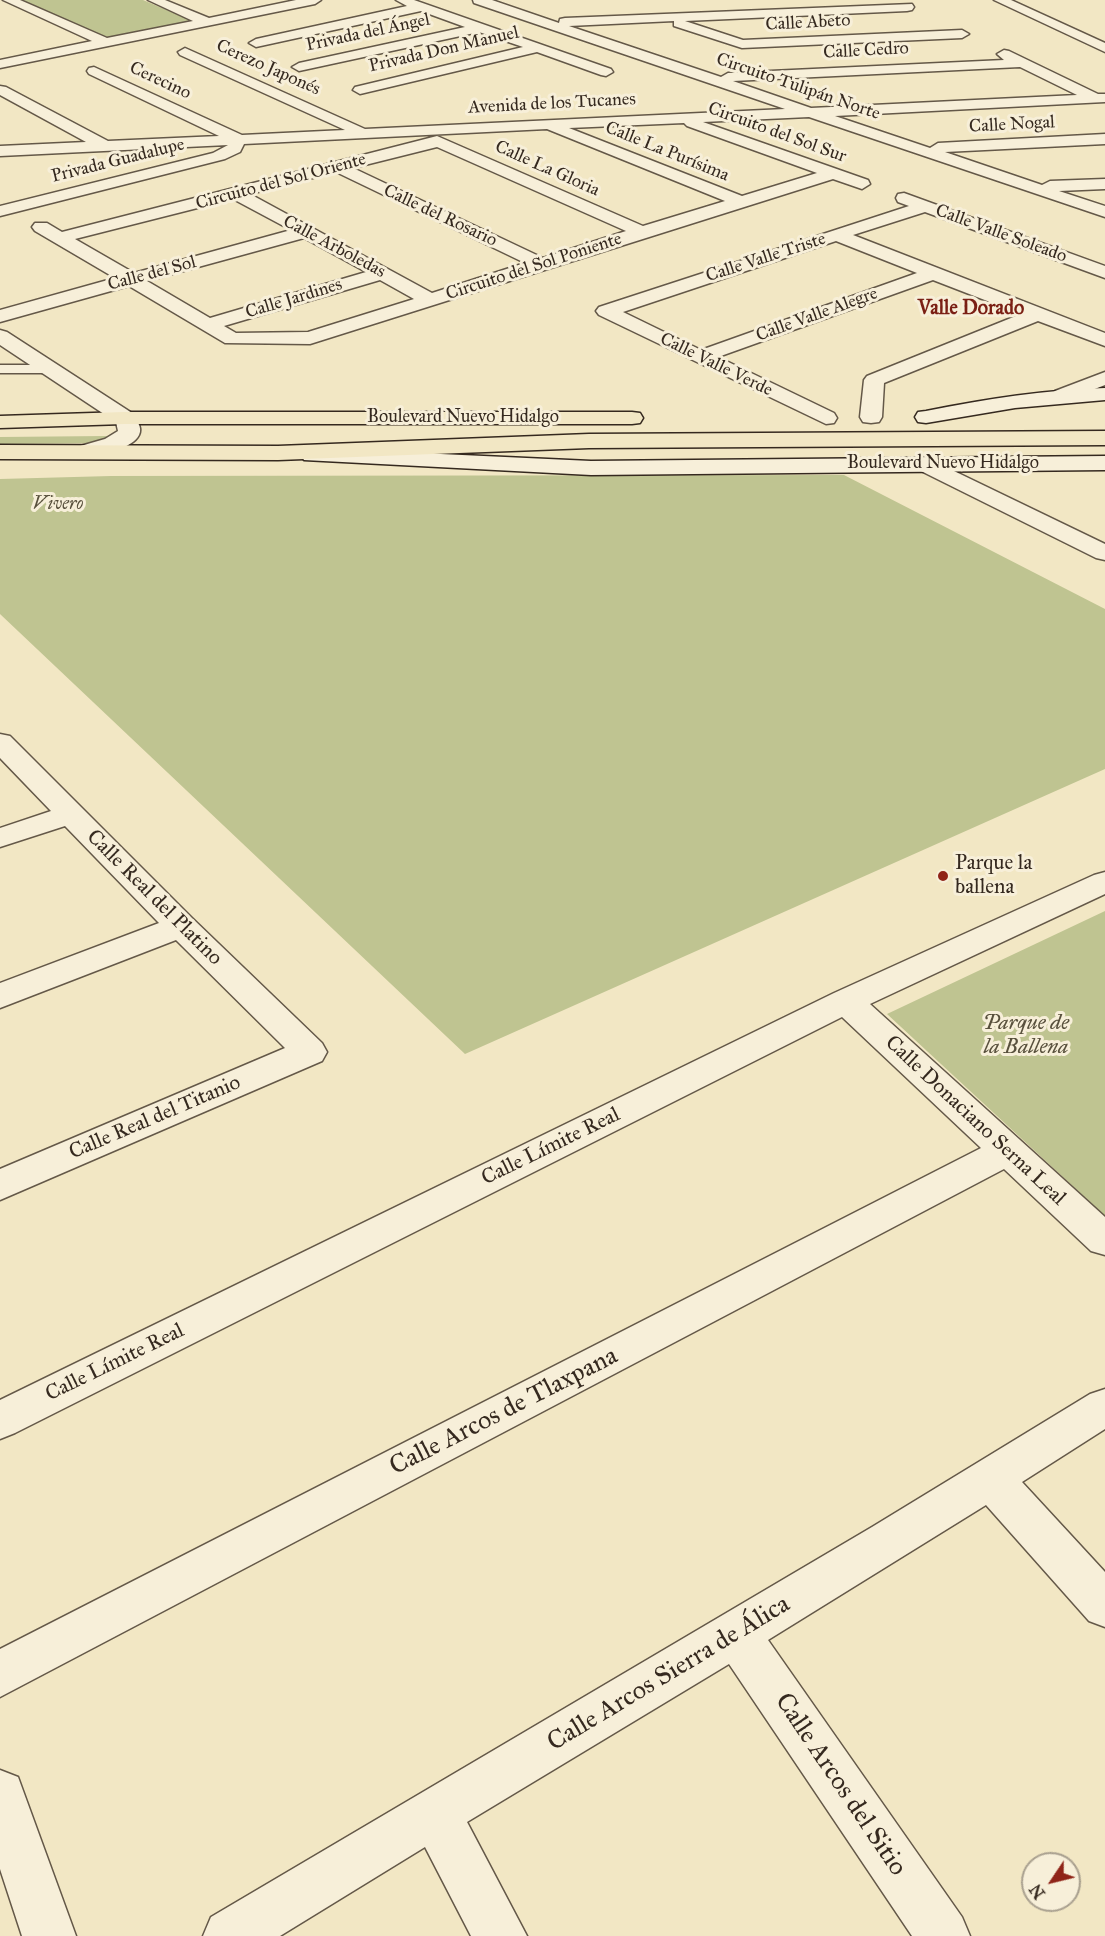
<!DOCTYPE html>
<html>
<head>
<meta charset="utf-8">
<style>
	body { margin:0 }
	#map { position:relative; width:1105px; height:1936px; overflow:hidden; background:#f2e7c4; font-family:"IM FELL Great Primer",serif }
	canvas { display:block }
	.north { position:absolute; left:1021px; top:1852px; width:60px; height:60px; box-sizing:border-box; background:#f7efd9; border:2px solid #a9a08f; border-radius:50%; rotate:235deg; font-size:16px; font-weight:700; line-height:24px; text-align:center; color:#35291f }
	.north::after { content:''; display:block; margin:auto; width:21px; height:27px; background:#8f2418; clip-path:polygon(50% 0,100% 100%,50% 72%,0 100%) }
</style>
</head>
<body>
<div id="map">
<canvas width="1105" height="1936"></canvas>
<div class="north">N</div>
</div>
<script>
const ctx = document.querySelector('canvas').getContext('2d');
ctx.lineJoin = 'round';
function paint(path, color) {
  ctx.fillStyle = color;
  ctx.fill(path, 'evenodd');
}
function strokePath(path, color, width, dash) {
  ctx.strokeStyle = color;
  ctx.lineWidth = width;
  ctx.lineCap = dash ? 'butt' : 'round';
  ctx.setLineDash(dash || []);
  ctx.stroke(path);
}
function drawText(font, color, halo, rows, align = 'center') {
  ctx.font = font + ' "IM FELL Great Primer",serif';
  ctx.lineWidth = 6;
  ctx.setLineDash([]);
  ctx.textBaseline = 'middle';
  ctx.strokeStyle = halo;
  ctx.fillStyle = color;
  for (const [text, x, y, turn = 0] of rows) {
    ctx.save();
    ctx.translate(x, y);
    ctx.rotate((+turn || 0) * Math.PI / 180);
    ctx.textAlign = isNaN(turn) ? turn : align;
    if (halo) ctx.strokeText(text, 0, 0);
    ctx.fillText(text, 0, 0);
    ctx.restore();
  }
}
const green = new Path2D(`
	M19,0H143L195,22L109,39Z
	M106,436L111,438L101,443L0,444V437Z
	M844,475L1105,609V769L465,1054L0,614V479L111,476Z
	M1105,911V1216L887,1014Z`);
const lane = new Path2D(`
	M0,365H50L57,369L50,373H0Z`);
const street = new Path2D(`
	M3,0H20L107,38L193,21L148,0H165L209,18L296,0H321L315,4L0,68V60L92,41Z
	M396,0H414L611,69L613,72L606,76L601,75L537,52L360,94L353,90L355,87L523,47L479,32L299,71L292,67L299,63L465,27L421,11L256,47L249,43L256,39L407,6Z
	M473,0H492L559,23L560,19L565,18L912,4L914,7L912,10L907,11L685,21L743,40L962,30L969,34L962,38L742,48L674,26V21L569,26L721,77L728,73L1004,60L997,54L1004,50L1009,51L1098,94H1105V102L835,116L930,148L938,143L1105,134V144L945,152L1042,185L1050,181L1105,179V189L1059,191L1105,206V217L809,117L703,122L868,180L870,184L862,189L833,179L310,344L225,343L129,286L0,322V310L115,278L35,231L32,227L35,223H47L62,232L437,136L643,226L725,201L547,129L244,144L240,152L225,159L0,216V206L213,153L228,145L0,156V146L86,142L0,95V86L6,87L108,141L219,136L89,74L87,71L89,68L94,67L242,135L345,130L180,55L178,52L185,48L365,129L785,109L474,3ZM1020,67L1077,95L811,108L733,81ZM684,123L687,126L817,173L742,196L569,128ZM437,147L626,231L543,258L353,168ZM336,172L525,263L432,293L250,194ZM233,199L291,230L134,273L75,239ZM304,238L366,272L210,318L147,281ZM380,280L414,299L308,332L236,333L224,326Z
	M994,0H1011L1105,43V52Z
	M904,193L1105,266V278L925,212L853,235L1105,333V346L1038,321L884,383L882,417L879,422L871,423L863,422L860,417L864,380L867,376L1021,314L933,280L718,357L834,413L837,418L834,423L826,424L599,315L596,311L599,307L909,206L898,202L896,198L898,194ZM836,241L917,273L701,350L623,312Z
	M0,330L7,332L132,413C136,420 143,427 139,435C133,449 90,460 77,457L74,452L77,447L105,439L118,431L116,422L0,345Z
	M1105,372V385L1069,399L1062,401L1055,399L1051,395L1055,391Z
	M925,457L1105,544V560L1096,558L917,469L914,464L917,459Z
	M0,734L10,736L192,918L322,1043L327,1052L322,1061L0,1200V1169L285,1048L176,940L0,1008V983L159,923L65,826L0,847V828L51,811L0,758Z
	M1105,872V894L870,1004L1105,1217V1255L1091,1251L1004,1169L0,1697V1649L981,1148L842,1017L15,1433L0,1439V1400L834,993L1094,875Z
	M1105,1389V1429L1022,1482L1105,1572V1627L1089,1621L986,1505L768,1640L962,1917L970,1936H912L729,1664L467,1822L527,1936H471L425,1847L280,1936H203L211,1917L872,1527L1090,1394Z
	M0,1770L18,1777L76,1936H22L0,1869Z`);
const secondary = new Path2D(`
	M1105,388V400L1015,408L926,423L918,422L915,417L918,412L926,411C985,399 1044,390 1105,388Z
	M312,448L591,461L1105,456V470L591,475L304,460L301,455L304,450Z`);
const primary = new Path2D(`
	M124,412H632L640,413L643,418L640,423L632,424H124L0,428V416Z
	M1105,431V445L589,448L278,460L0,459V445L278,446L589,434Z`);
const markers = [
	[943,876,6,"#8f2418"]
];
const farStreetnames = [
	["Calle Abeto",808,23,-3],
	["Privada del Ángel",368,33,-12],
	["Privada Don Manuel",444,50,-13],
	["Calle Cedro",866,51,-3],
	["Cerezo Japonés",268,68,24],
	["Cerecino",160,81,25],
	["Circuito Tulipán Norte",798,87,19],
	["Avenida de los Tucanes",552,104,-3],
	["Calle Nogal",1012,125,-3],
	["Circuito del Sol Sur",777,133,20],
	["Calle La Purísima",667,152,22],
	["Privada Guadalupe",118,161,-14],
	["Calle La Gloria",547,169,24],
	["Circuito del Sol Oriente",281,182,-15],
	["Calle del Rosario",440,216,25],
	["Calle Valle Soleado",1001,234,20],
	["Calle Arboledas",334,247,28],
	["Calle Valle Triste",766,258,-18],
	["Circuito del Sol Poniente",534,267,-18],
	["Calle del Sol",152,274,-15],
	["Calle Jardines",294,299,-17],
	["Calle Valle Alegre",817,315,-20],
	["Calle Valle Verde",716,365,26],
	["Boulevard Nuevo Hidalgo",463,418],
	["Boulevard Nuevo Hidalgo",943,464]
];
const farParknames = [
	["Vivero",58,505]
];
const farQuarternames = [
	["Valle Dorado",971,309]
];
const poiNames = [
	["Parque la",955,864],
	["ballena",955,888]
];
const streetNames = [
	["Calle Real del Platino",154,898,45],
	["Calle Real del Titanio",155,1118,-23],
	["Calle Donaciano Serna Leal",975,1121,43],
	["Calle Límite Real",551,1147,-26],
	["Calle Límite Real",115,1363,-26]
];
const parkNames = [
	["Parque de",1026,1024],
	["la Ballena",1026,1048]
];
const nearStreetnames = [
	["Calle Arcos de Tlaxpana",504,1412,-27],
	["Calle Arcos Sierra de Álica",669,1674,-31],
	["Calle Arcos del Sitio",840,1785,56]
];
paint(green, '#bfc491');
strokePath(lane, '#645848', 3);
strokePath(street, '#645848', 3);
strokePath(secondary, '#35291f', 3);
strokePath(primary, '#35291f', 3);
paint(lane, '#f7efd9');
paint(street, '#f7efd9');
paint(secondary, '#f7efd9');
paint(primary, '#f2e7c4');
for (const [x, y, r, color] of markers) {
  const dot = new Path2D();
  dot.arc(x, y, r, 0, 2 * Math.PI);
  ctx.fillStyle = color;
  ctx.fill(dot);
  strokePath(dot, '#f7efd9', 2);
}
drawText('18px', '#35291f', '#f7efd9', farStreetnames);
drawText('italic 18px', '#58503c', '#f7efd9', farParknames);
drawText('bold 20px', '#7a1f14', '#f7efd9', farQuarternames);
drawText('21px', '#35291f', '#f7efd9', poiNames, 'left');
drawText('21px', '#35291f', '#f7efd9', streetNames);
drawText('italic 21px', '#58503c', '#f7efd9', parkNames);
drawText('26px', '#35291f', '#f7efd9', nearStreetnames);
</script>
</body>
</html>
